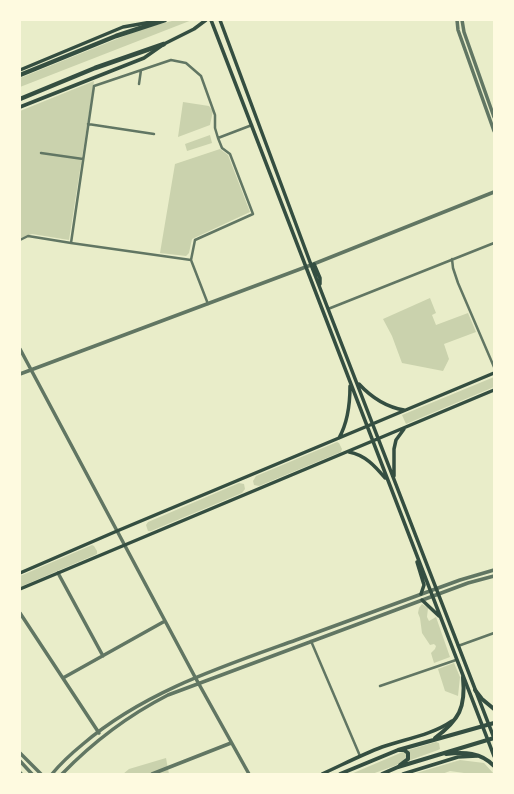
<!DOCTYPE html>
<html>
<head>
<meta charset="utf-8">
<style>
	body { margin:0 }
	#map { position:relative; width:514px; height:794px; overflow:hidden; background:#e9edc9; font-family:"Archivo Narrow",sans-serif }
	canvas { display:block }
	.frame { position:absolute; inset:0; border:21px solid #fefae0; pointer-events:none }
</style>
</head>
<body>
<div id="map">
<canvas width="514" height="794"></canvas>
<div class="frame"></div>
</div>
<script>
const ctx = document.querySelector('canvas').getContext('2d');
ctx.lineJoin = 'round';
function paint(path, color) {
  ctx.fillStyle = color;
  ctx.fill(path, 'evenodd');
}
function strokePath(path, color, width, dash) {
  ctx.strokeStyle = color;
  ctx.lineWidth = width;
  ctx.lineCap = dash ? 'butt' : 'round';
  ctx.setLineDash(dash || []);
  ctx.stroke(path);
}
const green = new Path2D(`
	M176,20H192L20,87V78L144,28Z
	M94,81L69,240L32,234L20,239V111Z
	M183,102L209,106L213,111L210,125L178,137Z
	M210,135L212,143L187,151L185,144Z
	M220,149L228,155L250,212L192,239L189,253L186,256L160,253L175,164Z
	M430,298L436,313L432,315L436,325L468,313L476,332L444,344L449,359L443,371L402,363L392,336L383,319Z
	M494,377V387L406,424L402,415Z
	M337,442L339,443L342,449L341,452L259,486L254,485L253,481L256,476Z
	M239,483L244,484L245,489L242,493L151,531H148L146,525L148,522Z
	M92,545L94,546L97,551V554L20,587V576Z
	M422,604L428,608L427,617L429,621L436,617L450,657L434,663L431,653L435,649L436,646L434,644L430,645L422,633L420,618L418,613L419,608Z
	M454,663L460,677L458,696L445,691L438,669Z
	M436,742L439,743L440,749L438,750L372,774H351L405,751Z
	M166,758L169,774H123L129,769Z
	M460,760L484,763L494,774H471L450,771L442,774H413Z`);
const minor = new Path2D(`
	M139,84L141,70
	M88,124L154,134
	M218,138L222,148L230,154L253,214L195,240L191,260L71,243L94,86L171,60L186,63L201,76L215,115V128L218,138L252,125
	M41,153L83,159
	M20,240L28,236L71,243
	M452,259L453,268L458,283L494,367
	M191,260L208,304
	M328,309L494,243
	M311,641L360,756
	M458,646L494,633
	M380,686L456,660
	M20,772L22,774`);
const tertiary = new Path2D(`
	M457,20L458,30L494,131
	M462,20L464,32L494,117
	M20,349L195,677L249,774
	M20,374L311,265L494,192
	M58,573L103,656
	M20,613L99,733
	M63,678L165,621
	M20,753L41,774
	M20,761L32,774
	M52,774C61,763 72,753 83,744C144,692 221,667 296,640C350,620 405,600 460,580L494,570
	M62,774C94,741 127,716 168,695L468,583L494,576
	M152,774L231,743`);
const secondary = new Path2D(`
	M211,20L494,756
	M220,20L313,270L494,738
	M20,70L123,27L157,21
	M20,107L144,58L164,44L194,29L206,20
	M314,264L320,278V284
	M359,384C371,397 386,407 404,410
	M339,438C348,422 350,405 350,386
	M349,452C365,455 375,466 385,478
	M394,476V449L396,440L404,429
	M417,562L424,585L421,594
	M20,573L117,531L494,373
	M20,589L494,390
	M422,600L439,616
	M322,774C342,765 361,755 382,747C405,739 432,735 452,721
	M403,774L458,757L477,756`);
const primary = new Path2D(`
	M475,690L482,699L494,709
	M435,738C459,720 466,708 463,677
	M400,750H404L408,753V759L400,765
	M446,754C464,752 481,752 494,766
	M340,774L398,750L494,723
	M382,774L398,767L494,738`);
const trunk = new Path2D(`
	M20,75L116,36L165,20
	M20,99L95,68L164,44`);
paint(green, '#cad2ad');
strokePath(minor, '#617663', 2.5);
strokePath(tertiary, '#617663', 3.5);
strokePath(secondary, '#344e41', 3.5);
strokePath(primary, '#344e41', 4);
strokePath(trunk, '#344e41', 4.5);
</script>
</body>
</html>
